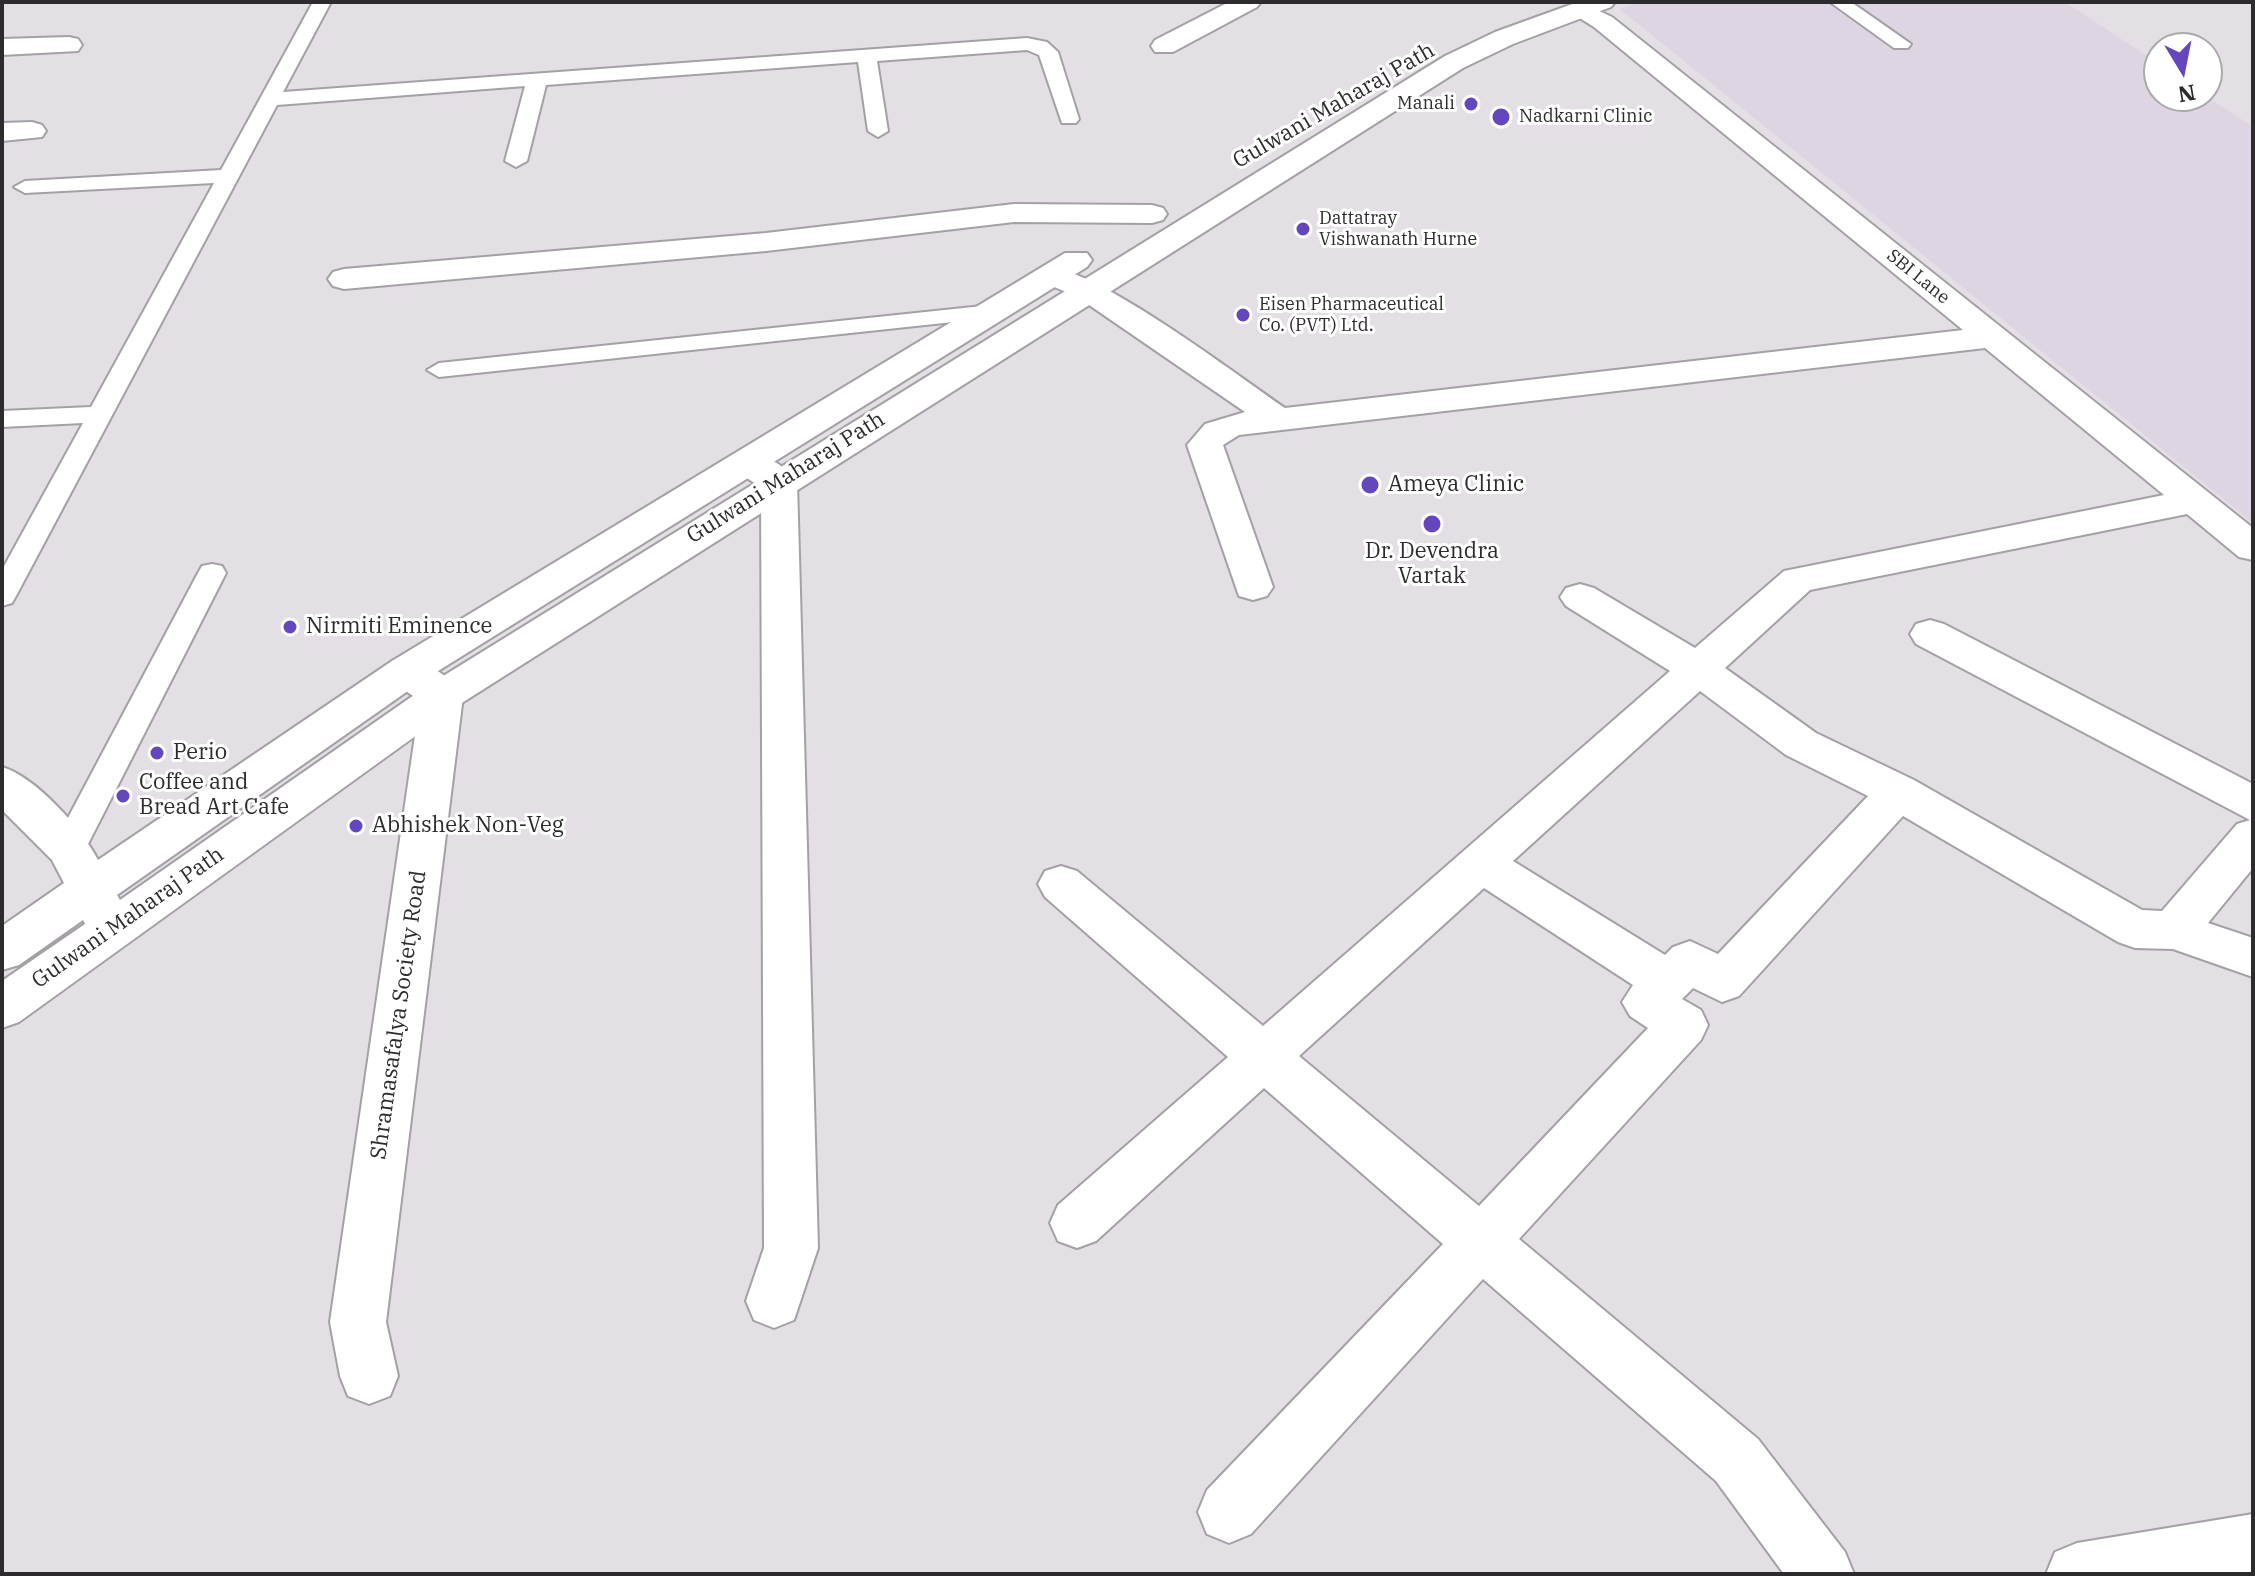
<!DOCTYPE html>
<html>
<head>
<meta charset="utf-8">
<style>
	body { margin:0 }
	#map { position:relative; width:2255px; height:1576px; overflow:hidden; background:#e3dfe5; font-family:"IBM Plex Serif",serif }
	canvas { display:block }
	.frame { position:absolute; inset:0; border:4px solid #2d2b2d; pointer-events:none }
	.north { position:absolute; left:2143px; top:32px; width:80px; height:80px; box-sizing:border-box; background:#fff; border:2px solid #abaaab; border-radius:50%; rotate:170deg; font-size:22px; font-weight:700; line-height:32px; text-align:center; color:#2d2b2d }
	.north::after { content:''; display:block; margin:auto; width:28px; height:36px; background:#6447bf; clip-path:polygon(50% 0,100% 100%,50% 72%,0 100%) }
</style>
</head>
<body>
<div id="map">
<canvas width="2255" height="1576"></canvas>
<div class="frame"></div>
<div class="north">N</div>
</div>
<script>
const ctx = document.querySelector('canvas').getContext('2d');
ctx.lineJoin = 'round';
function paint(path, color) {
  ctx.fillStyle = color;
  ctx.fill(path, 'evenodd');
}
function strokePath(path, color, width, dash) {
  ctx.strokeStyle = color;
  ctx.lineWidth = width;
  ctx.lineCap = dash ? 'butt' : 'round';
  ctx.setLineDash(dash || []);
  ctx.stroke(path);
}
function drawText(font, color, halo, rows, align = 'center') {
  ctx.font = font + ' "IBM Plex Serif",serif';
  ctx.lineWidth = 6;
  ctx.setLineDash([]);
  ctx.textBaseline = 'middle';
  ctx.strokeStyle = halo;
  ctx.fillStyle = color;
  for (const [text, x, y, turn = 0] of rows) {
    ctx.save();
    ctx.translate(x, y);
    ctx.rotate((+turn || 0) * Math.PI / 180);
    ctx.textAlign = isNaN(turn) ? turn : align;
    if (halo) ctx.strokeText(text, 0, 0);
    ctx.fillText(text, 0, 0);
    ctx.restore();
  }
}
const built = new Path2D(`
	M1639,2H2065L2159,64V96H2206L2253,127V523L1620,9Z`);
const lane = new Path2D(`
	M313,2H331L283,92L1027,38L1047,42L1058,52L1079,119L1076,123H1062L1039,55L1027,50L877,61L888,131L878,137L868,131L858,62L546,85L527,161L516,167L505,161L525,86L277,105L16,596L12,603L2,606V570L83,423L2,427V411L91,407L214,183L25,193L14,187L25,181L221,170Z
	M1830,2H1851L1911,44L1908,48H1894Z
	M992,305L1004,312L1000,317L439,377L427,370L439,363Z
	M212,564L222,566L226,573L86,848L81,857L69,861L57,857L52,848L198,573L202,566Z`);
const street = new Path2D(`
	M1229,2H1261L1257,7L1173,52H1155L1151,46L1155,40Z
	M1580,2L1612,17L2253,528V560L2239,557L2187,514L1810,590L1725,668L1816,733L1914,780L2142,910L2162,911L2237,824L2250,820L1916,644L1910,634L1916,624L1930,620L1944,624L2253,784V868L2208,923L2253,938V977L2173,949L2135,948L2118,942L1903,816L1739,996L1722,1002L1693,988L1682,999L1701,1010L1708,1025L1701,1040L1519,1239L1758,1439L1845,1552L1854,1574H1784L1716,1481L1483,1279L1251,1534L1229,1543L1207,1534L1198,1512L1207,1490L1443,1244L1264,1088L1096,1241L1077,1248L1058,1241L1050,1223L1058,1205L1228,1057L1045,897L1038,884L1045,871L1061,866L1077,871L1263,1026L1670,671L1566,606L1560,597L1566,588L1580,584L1594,588L1695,648L1784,571L2164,495L1985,348L1239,435L1223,445L1273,587L1267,596L1253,600L1239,596L1187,445L1205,424L1245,412L1076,296L1042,282L1037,275L1042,268C1084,258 1242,379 1285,408L1963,330L1594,27L1567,10L1571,5ZM1700,691L1786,755L1868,796L1718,954L1690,941L1673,947L1665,955L1513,861ZM1484,888L1633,985L1622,1002L1630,1016L1648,1028L1479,1206L1299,1056Z
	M69,37L78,39L82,45L78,51L2,55V39Z
	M32,122L42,125L46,131L42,137L2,141V123Z
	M1014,204L1152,205L1163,208L1167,214L1163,220L1152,223L1014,222L766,251L344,289L333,286L328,279L333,272L344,269L766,233Z
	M747,451C765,455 787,466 797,482L818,1248L794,1320L774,1328L754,1320L746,1301L764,1248L761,487L734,470L729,462L734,454Z
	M407,657C428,663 452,677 463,696L386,1322L398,1376L390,1396L369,1404L348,1396L340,1376L330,1322L420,701L392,681L386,671L392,661Z
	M2253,1514V1574H2046L2055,1552L2077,1543Z`);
const secondary = new Path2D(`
	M1578,2H1615L1611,7L1513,44L1463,68L457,706L19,1022L2,1028V981L85,924L83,920L19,965L2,970V926L64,883L52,860L2,810V767C36,777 82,829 98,860L392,661L1065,253H1087L1092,260L1087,267L422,681L117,895L120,900L427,686L1445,56L1495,32Z`);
const markers = [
	[1471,104,8,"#6447bf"],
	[1501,117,10,"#6447bf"],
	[1303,229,8,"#6447bf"],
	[1243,315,8,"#6447bf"],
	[1370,485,10,"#6447bf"],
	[1432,524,10,"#6447bf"],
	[290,627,8,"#6447bf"],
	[157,753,8,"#6447bf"],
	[123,796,8,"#6447bf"],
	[356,826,8,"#6447bf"]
];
const farPoinames = [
	["Manali",1455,104,"right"],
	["Nadkarni Clinic",1519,117],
	["Dattatray",1319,219],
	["Vishwanath Hurne",1319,240],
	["Eisen Pharmaceutical",1259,305],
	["Co. (PVT) Ltd.",1259,326]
];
const farStreetnames = [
	["SBI Lane",1918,277,39]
];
const streetNames = [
	["Gulwani Maharaj Path",1334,106,-30],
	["Gulwani Maharaj Path",786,478,-32],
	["Gulwani Maharaj Path",128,918,-35],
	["Shramasafalya Society Road",399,1015,-82]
];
const poiNames = [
	["Ameya Clinic",1388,485],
	["Dr. Devendra",1432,552,"center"],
	["Vartak",1432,577,"center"],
	["Nirmiti Eminence",306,627],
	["Perio",173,753],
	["Coffee and",139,783],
	["Bread Art Cafe",139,808],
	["Abhishek Non-Veg",372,826]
];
paint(built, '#ddd5e2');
strokePath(lane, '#a4a0a6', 4);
strokePath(street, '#a4a0a6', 4);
strokePath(secondary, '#a4a0a6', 4);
paint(lane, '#fff');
paint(street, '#fff');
paint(secondary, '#fff');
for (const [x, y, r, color] of markers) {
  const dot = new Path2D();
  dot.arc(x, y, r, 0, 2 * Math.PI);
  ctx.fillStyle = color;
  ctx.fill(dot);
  strokePath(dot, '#fff', 3);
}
drawText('18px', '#2d2b2d', '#fff', farPoinames, 'left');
drawText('18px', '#2d2b2d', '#fff', farStreetnames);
drawText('22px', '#2d2b2d', '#fff', streetNames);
drawText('22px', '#2d2b2d', '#fff', poiNames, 'left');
</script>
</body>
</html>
